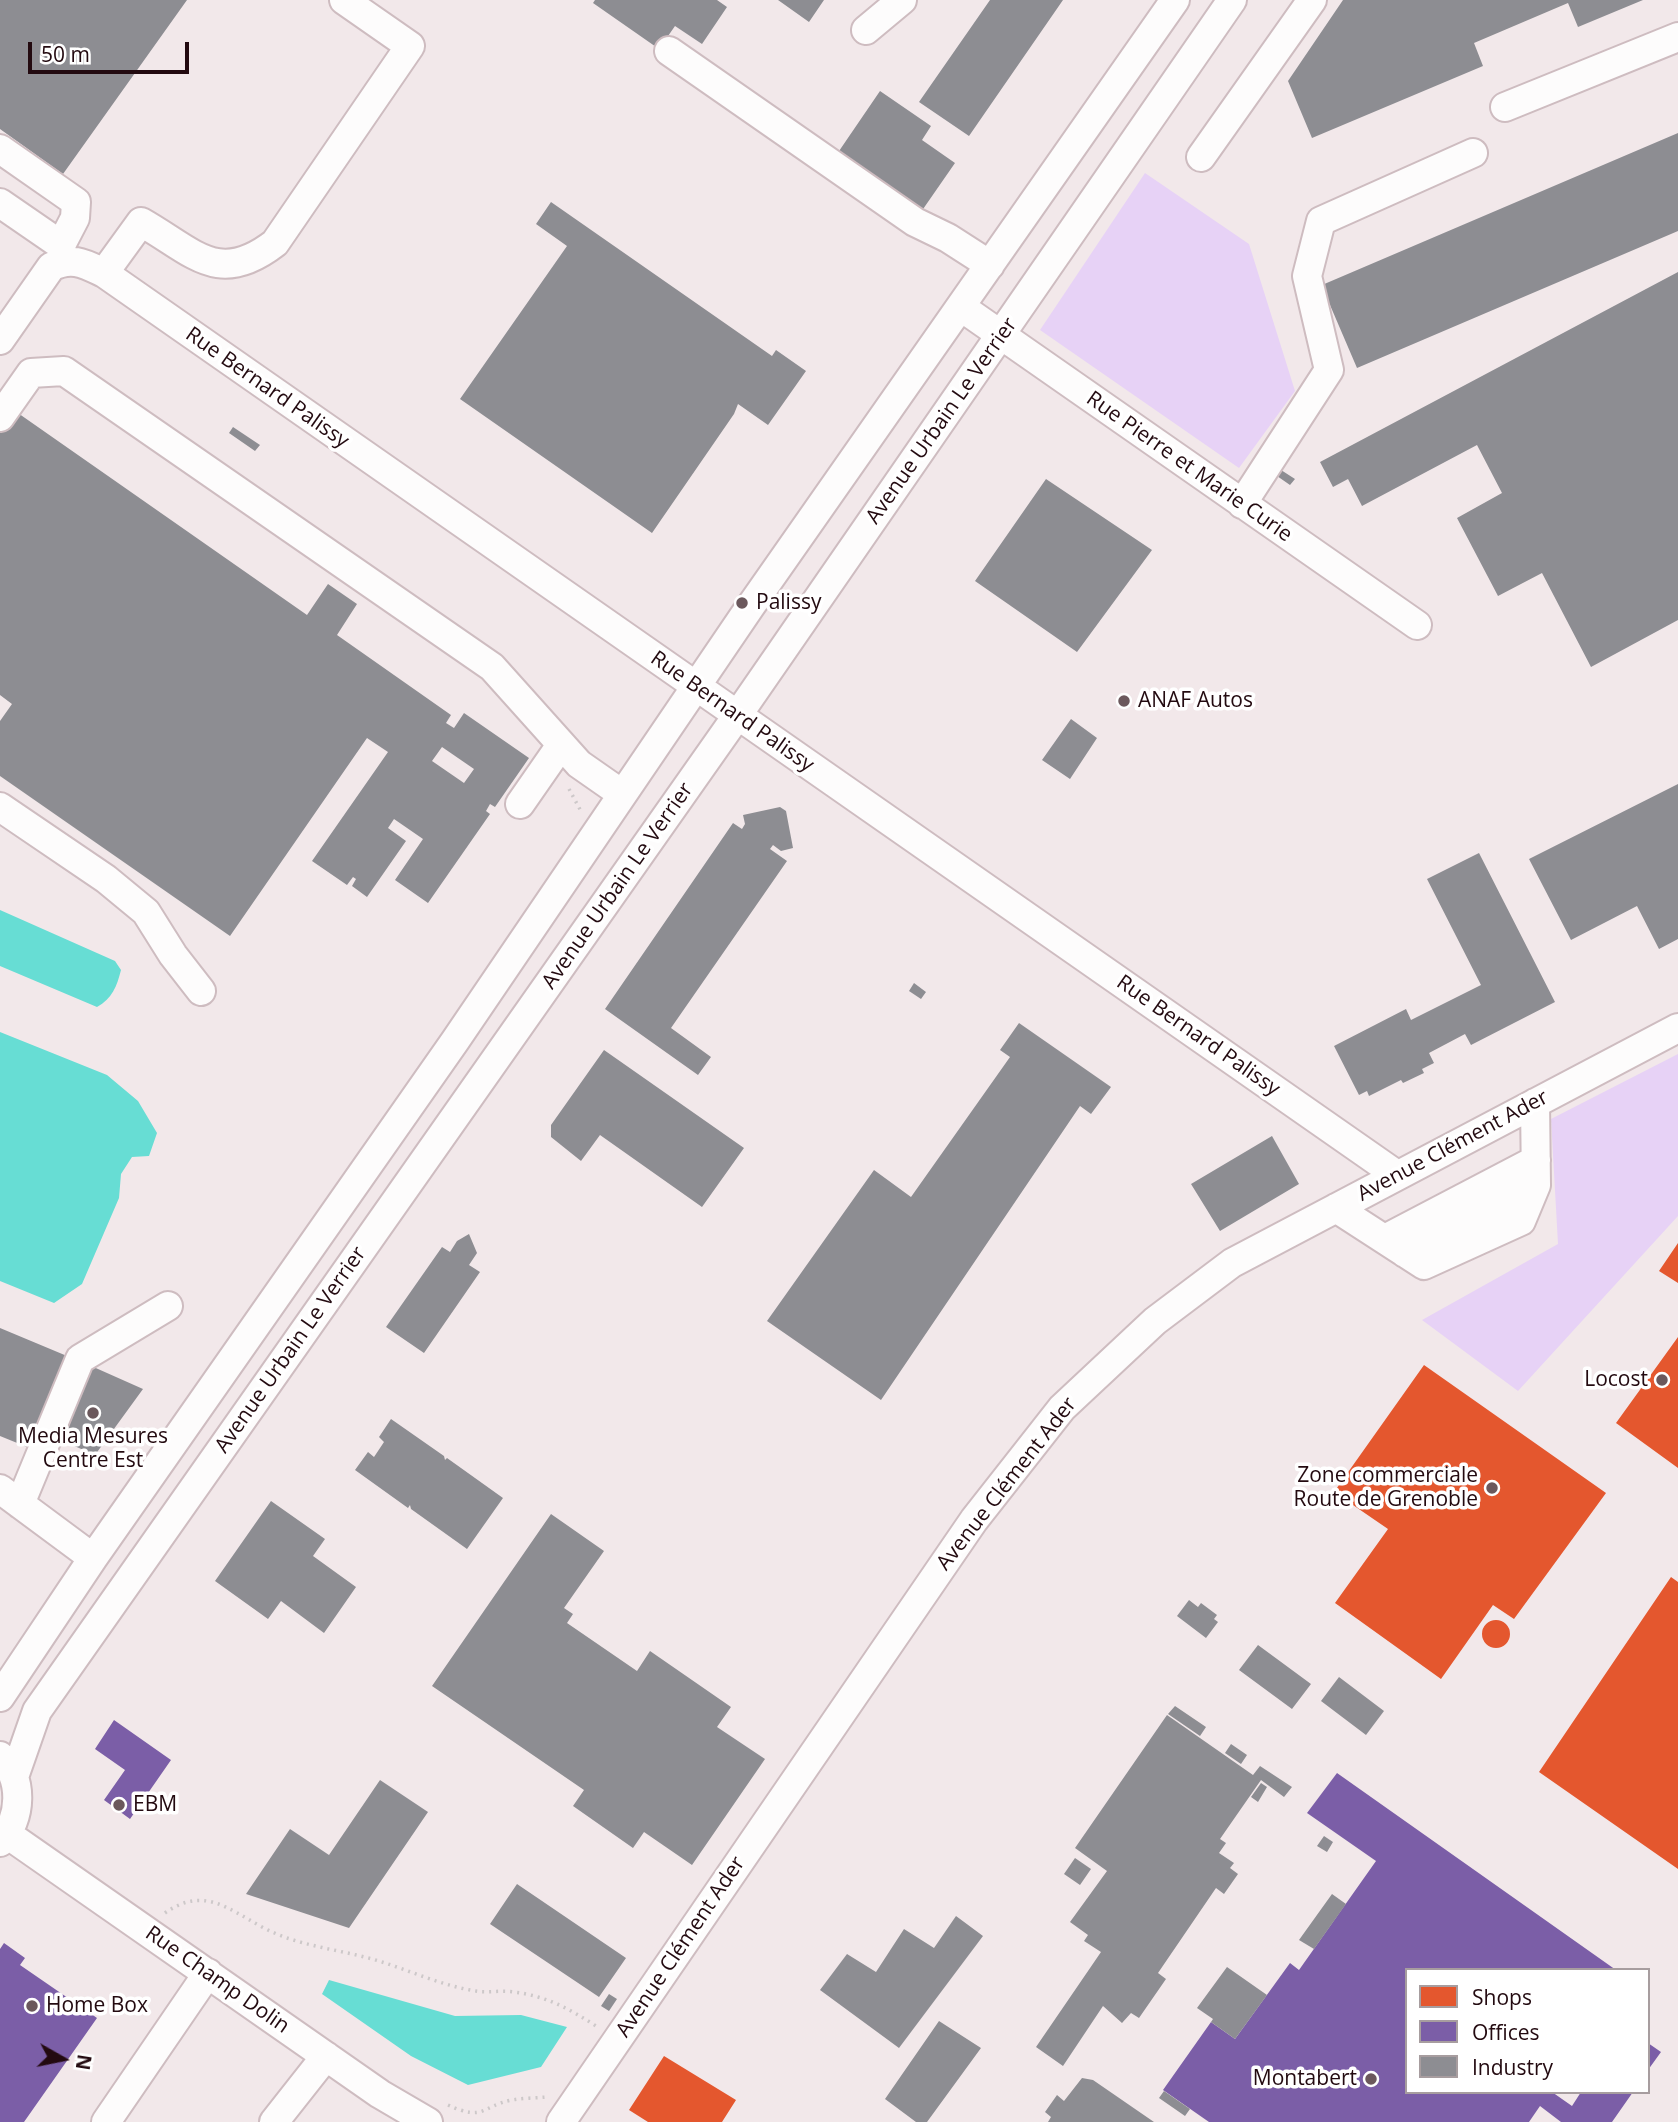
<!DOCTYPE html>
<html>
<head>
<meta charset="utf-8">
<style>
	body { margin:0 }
	#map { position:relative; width:1678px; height:2122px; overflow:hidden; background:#f2e8ea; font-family:"Open Sans",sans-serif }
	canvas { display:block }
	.legend { position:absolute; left:1405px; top:1968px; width:245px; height:126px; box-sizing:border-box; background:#fff; border:2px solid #a79d9f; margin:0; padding:9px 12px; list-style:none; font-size:21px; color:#230a10 }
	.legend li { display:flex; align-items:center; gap:14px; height:35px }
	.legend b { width:35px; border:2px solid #a79d9f }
	.north { position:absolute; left:28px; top:2024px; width:70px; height:70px; -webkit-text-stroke:5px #fff; paint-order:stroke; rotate:99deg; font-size:19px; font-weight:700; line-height:28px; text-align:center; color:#230a10 }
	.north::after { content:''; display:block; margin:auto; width:24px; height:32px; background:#230a10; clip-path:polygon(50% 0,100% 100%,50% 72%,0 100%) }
	.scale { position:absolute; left:28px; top:42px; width:161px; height:32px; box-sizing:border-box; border:4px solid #230a10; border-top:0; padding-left:9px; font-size:21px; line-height:24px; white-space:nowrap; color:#230a10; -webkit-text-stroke:5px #fff; paint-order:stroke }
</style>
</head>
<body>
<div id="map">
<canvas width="1678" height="2122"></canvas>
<ul class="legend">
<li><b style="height:19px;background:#e4572e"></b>Shops</li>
<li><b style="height:19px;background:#7b5ea7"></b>Offices</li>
<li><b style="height:19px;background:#8d8d92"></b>Industry</li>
</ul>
<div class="north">N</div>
<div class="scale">50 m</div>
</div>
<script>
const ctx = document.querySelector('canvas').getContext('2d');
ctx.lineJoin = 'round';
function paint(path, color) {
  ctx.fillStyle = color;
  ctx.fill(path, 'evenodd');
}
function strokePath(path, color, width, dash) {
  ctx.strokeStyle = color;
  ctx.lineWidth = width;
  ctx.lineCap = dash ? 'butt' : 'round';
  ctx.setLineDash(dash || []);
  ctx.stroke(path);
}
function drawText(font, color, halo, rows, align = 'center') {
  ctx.font = font + ' "Open Sans",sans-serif';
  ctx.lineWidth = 7;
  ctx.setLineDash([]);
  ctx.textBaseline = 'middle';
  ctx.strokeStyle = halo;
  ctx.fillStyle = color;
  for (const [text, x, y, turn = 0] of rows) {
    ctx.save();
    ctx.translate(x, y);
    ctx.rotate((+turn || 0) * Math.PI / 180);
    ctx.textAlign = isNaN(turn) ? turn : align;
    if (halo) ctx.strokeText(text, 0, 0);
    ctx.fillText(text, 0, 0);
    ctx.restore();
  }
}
const green = new Path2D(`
	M1145,173L1249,244L1295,391L1239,468L1040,330Z
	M1678,1054V1216L1518,1391L1422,1320L1558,1244L1551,1119Z`);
const water = new Path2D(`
	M0,910L115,961L121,970C117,986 112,999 97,1007L0,966Z
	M0,1032L107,1075L138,1101L157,1133L149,1156L132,1157L121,1174L119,1198L82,1284L54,1303L0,1281Z
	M329,1980L455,2016L521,2015L567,2027L541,2067L468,2085L411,2056L322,1994Z`);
const shops = new Path2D(`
	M1678,1243V1283L1659,1271Z
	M1678,1337V1468L1616,1423Z
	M1424,1365L1606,1493L1514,1619L1493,1605L1441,1679L1335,1603L1388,1529L1334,1492Z
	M1671,1577L1678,1582V1869L1539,1772Z
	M1482 1634a14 14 0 1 1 28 0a14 14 0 1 1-28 0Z
	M664,2056L736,2100L722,2122H648L629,2110Z`);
const offices = new Path2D(`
	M114,1720L171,1760L130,1819L104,1800L125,1770L95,1749Z
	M1337,1773L1616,1970H1407V2092H1552L1572,2106L1581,2092H1633L1612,2122H1561L1540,2106L1529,2122H1209L1163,2090L1211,2022L1235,2039L1290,1963L1299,1970L1376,1861L1307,1813Z
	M4,1943L25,1958L20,1965L97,2018L24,2122H0V1949Z
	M1648,2043L1661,2052L1648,2070Z`);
const industry = new Path2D(`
	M0,0H187L63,174L0,129Z
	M595,0H717L727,7L702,44L675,26L659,49L593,3Z
	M778,0H824L809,22Z
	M990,0H1063L969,136L919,102Z
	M1343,0H1643L1578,27L1568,3L1474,43L1483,66L1312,138L1288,81Z
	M880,91L931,126L922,140L955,163L921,212L837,154Z
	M1678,133V231L1357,368L1330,305L1318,289L1322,285Z
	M551,202L772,356L776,350L806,371L768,425L738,404L734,414L652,533L460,399L567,246L536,224Z
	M1678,272V620L1591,667L1542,573L1498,596L1457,518L1502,493L1477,445L1362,506L1348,479L1333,487L1320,462Z
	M15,411L307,615L328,584L357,604L337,635L451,715L446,723L454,728L464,713L529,758L495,807L490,804L486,811L490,814L428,903L395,880L423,839L394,819L388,828L406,841L367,897L352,886L356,879L353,877L347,885L312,861L388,752L367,738L230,936L0,776V721L12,704L0,695V433ZM442,747L474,769L464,783L432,761Z
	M233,427L260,445L255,451L229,433Z
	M1281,470L1295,479L1290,485L1277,476Z
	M1046,479L1152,550L1077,652L975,581Z
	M1071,719L1097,738L1070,779L1042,760Z
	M1678,784V939L1659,949L1637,906L1571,940L1529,859Z
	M780,807L786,811L793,848L781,851L773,845L770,849L787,861L671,1028L711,1057L698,1075L605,1009L733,823L742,829L745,824L743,815Z
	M1479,853L1555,1002L1471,1045L1465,1034L1429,1053L1434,1063L1422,1069L1424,1073L1403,1083L1401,1080L1369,1096L1367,1091L1359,1095L1334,1046L1406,1009L1411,1020L1481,985L1427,879Z
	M914,983L926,992L921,999L909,991Z
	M1019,1023L1111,1087L1091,1114L1080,1106L881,1400L767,1321L874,1170L911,1197L1010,1057L1000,1050Z
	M604,1050L744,1148L702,1207L600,1135L581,1161L551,1137V1125Z
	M1272,1136L1299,1184L1220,1231L1191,1184Z
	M469,1234L477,1253L469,1265L480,1272L424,1353L386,1327L442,1247L450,1252L457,1241Z
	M0,1328L67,1356L27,1447L0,1436Z
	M89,1365L143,1389L95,1455L56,1438Z
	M391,1419L444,1456L445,1460L447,1458L503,1498L467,1549L411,1509L410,1505L408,1508L355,1470L368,1452L374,1457L384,1442L379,1437Z
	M271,1501L325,1539L313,1556L356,1587L324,1633L281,1601L268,1619L215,1581Z
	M551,1514L604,1551L564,1608L573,1614L567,1623L637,1671L650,1651L731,1707L717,1727L765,1759L692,1865L644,1832L633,1848L573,1806L584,1790L432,1686Z
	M1189,1600L1198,1607L1201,1603L1217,1615L1214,1619L1218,1622L1206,1638L1177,1616Z
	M1258,1645L1311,1684L1292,1709L1239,1670Z
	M1339,1677L1384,1711L1366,1735L1321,1701Z
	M1175,1706L1206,1727L1200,1736L1168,1714Z
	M1167,1715L1253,1775L1260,1766L1292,1787L1284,1797L1261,1780L1220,1839L1226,1843L1219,1853L1234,1863L1230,1868L1238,1874L1224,1894L1216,1888L1158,1973L1166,1979L1139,2018L1131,2013L1122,2023L1103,2006L1063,2066L1036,2047L1101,1952L1084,1941L1088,1935L1070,1922L1107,1871L1075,1848Z
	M1231,1744L1247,1755L1241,1764L1225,1753Z
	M380,1780L428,1812L349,1928L246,1894L290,1829L329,1855Z
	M1261,1783L1267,1787L1258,1802L1251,1797Z
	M1324,1836L1333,1842L1327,1852L1317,1846Z
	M1075,1858L1091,1869L1080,1885L1064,1874Z
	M517,1884L626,1958L599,1997L490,1924Z
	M1332,1894L1346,1904L1314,1949L1299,1940Z
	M956,1916L983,1936L899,2048L820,1990L847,1954L876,1972L904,1929L934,1948Z
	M1227,1967L1267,1995L1235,2039L1211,2022L1213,2019L1197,2008Z
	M609,1994L617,1999L609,2011L601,2006Z
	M939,2021L981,2048L927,2122H916L885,2099Z
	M1082,2078L1093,2080L1154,2122H1048L1051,2117L1045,2112L1057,2095L1064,2101Z
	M1164,2091L1190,2109L1185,2116L1159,2098Z`);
const path = new Path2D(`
	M569,789L582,813
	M165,1913C203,1886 227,1908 262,1927C299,1947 340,1949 379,1961C411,1971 443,1986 476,1991C488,1993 501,1990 514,1992C546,1996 570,2009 596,2026
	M448,2105C485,2122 481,2106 512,2100C523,2098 536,2098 547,2097`);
const minor = new Path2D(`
	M866,30L902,0
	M669,51L915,222L948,238L990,265
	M1505,107L1678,37
	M0,149L76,202L75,218L61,245
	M1201,157L1312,0
	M0,203L61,245L63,261
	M104,273L141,222C194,252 218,287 275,243L410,46L344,0
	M961,307L1417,625
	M0,340L51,267C72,256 85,264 104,273L1397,1175
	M0,417L31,373L64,371L492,667L579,764L622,794
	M1242,504L1329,370L1307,276L1321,221L1473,153
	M520,804L561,745
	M0,807L106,879L146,912L173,955L201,991
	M1336,1208L1424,1265L1521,1221L1536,1185L1535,1103
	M1385,1239L1536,1160
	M1405,1253L1536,1185
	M0,1489L93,1558
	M20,1504L80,1359L168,1306
	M0,1697L93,1558L455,1041L750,607L1175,0
	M0,1756C24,1779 22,1818 0,1842
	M14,1777L37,1711L737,716L1232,0
	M7,1834L380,2094L428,2122
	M106,2122L208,1973
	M274,2122L326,2056
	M561,2122L974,1520L1062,1408L1155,1321L1232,1263L1678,1028`);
const markers = [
	[742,603,7,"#6b585c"],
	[1124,701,7,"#6b585c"],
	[1662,1380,7,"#6b585c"],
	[93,1413,7,"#6b585c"],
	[1492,1488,7,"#6b585c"],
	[119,1805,7,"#6b585c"],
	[32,2006,7,"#6b585c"],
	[1371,2079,7,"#6b585c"]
];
const streetNames = [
	["Rue Bernard Palissy",267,388,35],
	["Avenue Urbain Le Verrier",942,421,-55],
	["Rue Pierre et Marie Curie",1189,467,35],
	["Rue Bernard Palissy",732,712,35],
	["Avenue Urbain Le Verrier",618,886,-55],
	["Rue Bernard Palissy",1198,1036,35],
	["Avenue Clément Ader",1453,1146,-28],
	["Avenue Urbain Le Verrier",291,1350,-55],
	["Avenue Clément Ader",1007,1484,-52],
	["Avenue Clément Ader",681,1947,-56],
	["Rue Champ Dolin",217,1980,35]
];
const poiNames = [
	["Palissy",756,603],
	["ANAF Autos",1138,701],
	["Locost",1648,1380,"right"],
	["Media Mesures",93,1437,"center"],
	["Centre Est",93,1461,"center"],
	["Zone commerciale",1478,1476,"right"],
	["Route de Grenoble",1478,1500,"right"],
	["EBM",133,1805],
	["Home Box",46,2006],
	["Montabert",1357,2079,"right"]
];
paint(green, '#e7d2f6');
paint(water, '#67ddd4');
paint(shops, '#e4572e');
paint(offices, '#7b5ea7');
paint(industry, '#8d8d92');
strokePath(minor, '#cebcc0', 32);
strokePath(path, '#cdc8c9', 3.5, [2, 5]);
strokePath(minor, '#fdfcfc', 28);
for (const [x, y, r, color] of markers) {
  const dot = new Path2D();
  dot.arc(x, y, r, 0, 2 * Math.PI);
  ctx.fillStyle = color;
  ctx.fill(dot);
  strokePath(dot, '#fff', 2.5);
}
drawText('21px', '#230a10', '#fff', streetNames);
drawText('21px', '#230a10', '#fff', poiNames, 'left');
</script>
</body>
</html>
